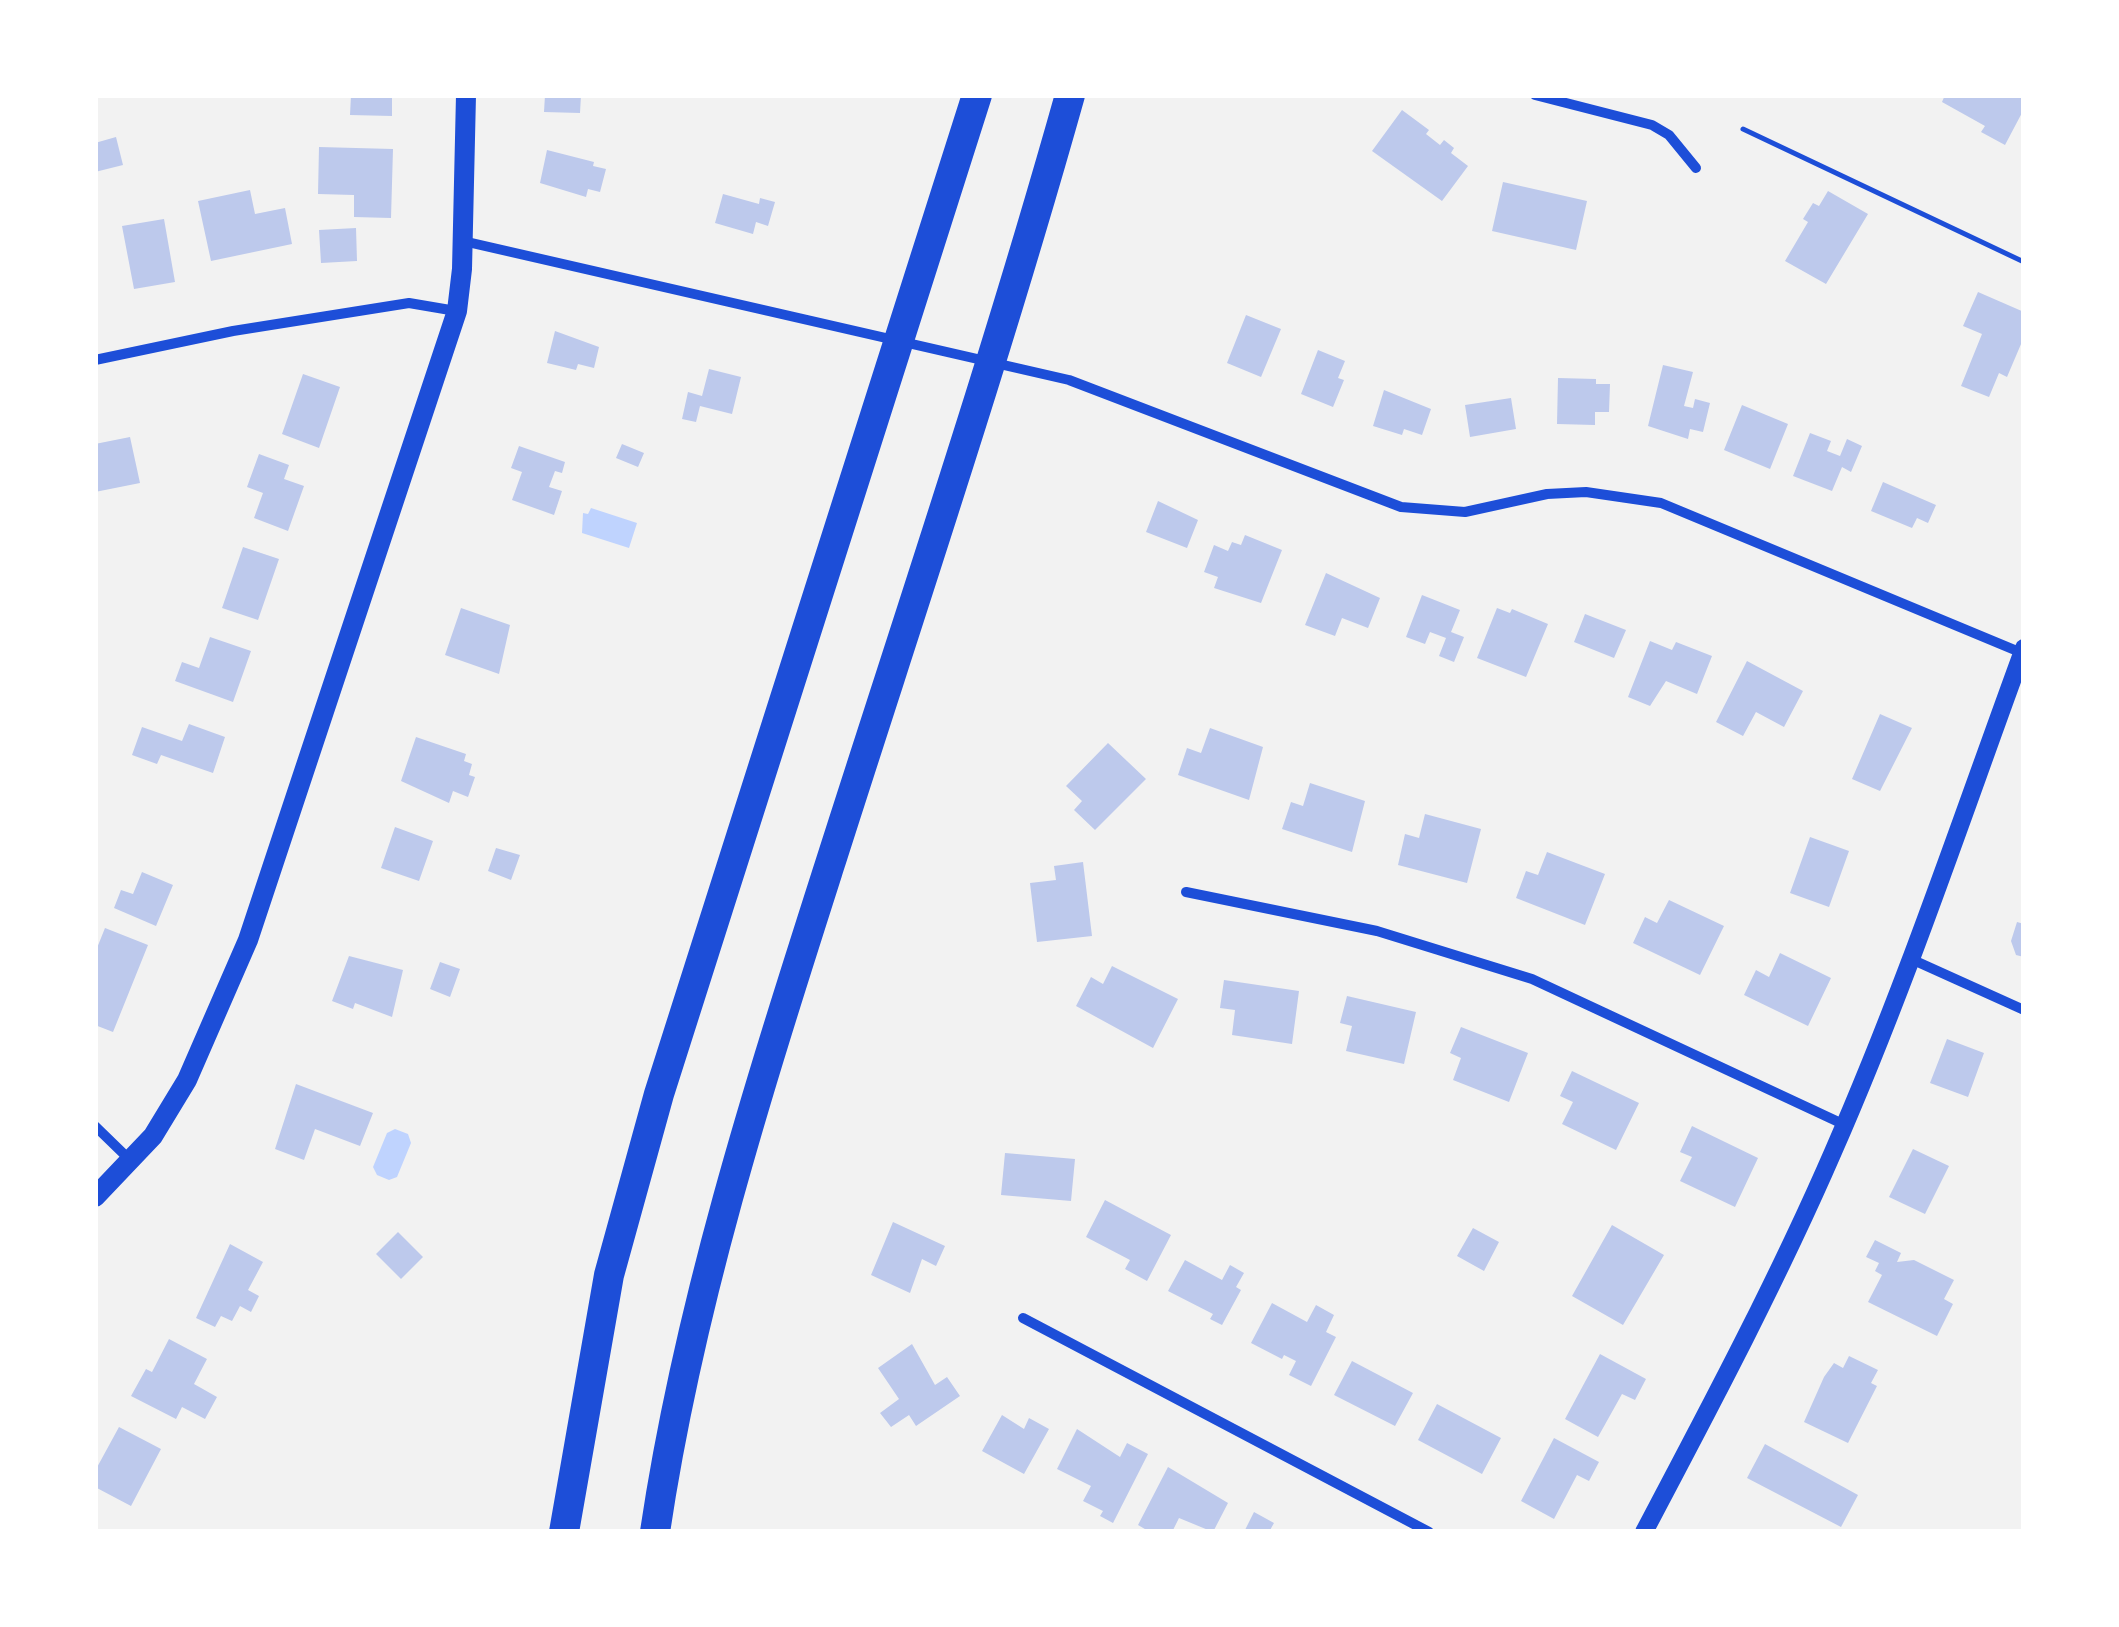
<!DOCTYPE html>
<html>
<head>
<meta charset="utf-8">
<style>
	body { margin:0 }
	#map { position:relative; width:2119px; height:1627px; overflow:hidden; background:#f2f2f2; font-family:"DejaVu Sans",sans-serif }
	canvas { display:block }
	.frame { position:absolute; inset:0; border:98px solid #fff; pointer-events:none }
</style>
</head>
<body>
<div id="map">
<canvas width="2119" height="1627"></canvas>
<div class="frame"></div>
</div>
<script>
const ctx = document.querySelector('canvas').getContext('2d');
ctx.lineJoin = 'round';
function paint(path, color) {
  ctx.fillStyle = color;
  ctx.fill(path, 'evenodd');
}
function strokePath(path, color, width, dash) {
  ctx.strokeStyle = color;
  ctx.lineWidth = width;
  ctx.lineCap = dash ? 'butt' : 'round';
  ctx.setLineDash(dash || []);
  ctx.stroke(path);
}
const water = new Path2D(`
	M591,508L637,523L629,548L582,533L583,513L588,514Z
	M395,1129L408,1134L411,1143L397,1177L389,1180L377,1175L373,1167L387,1133Z`);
const building = new Path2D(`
	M351,95H392V116L350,115Z
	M545,95H581L580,113L544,112Z
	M1945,95H2024V109L2005,145L1981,132L1985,126L1942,102Z
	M1402,110L1429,130L1426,134L1440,145L1444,140L1454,148L1451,153L1468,166L1442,201L1372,151Z
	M116,137L123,165L95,172V143Z
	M319,147L393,149L391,218L354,217V195L318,194Z
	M547,150L594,162L593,166L606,169L600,192L588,189L586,197L540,183Z
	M1503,182L1587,201L1576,250L1492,231Z
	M250,190L255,214L285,208L292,244L211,261L198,201Z
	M1828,191L1868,214L1826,284L1785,261L1808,222L1803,219L1813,203L1819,206Z
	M723,194L759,204L760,198L775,202L768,226L756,222L753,234L715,223Z
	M164,219L175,282L134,289L122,226Z
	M356,228L357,261L321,263L319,230Z
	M1978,292L2024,312V337L2007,377L1999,373L1989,397L1961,386L1982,334L1963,326Z
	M1246,315L1281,329L1261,377L1227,363Z
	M555,331L599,347L594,368L578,364L576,370L547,363Z
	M1318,350L1345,361L1338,378L1344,380L1333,407L1301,394Z
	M1663,365L1693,372L1684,406L1693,408L1695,399L1710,403L1703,432L1690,429L1688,439L1648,426Z
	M709,369L741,377L732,414L700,406L696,422L682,419L688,392L702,396Z
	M303,374L340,387L319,448L282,434Z
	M1558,378L1596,379V384H1610L1609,412H1595V425L1557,424Z
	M1384,390L1431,409L1422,435L1404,429L1402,435L1373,426Z
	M1511,398L1516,429L1470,437L1465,405Z
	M1742,405L1788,424L1770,469L1724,450Z
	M1810,433L1831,441L1827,451L1840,456L1847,439L1862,446L1851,472L1842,467L1832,491L1793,476Z
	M130,437L140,483L95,492V444Z
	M622,444L644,453L638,467L616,458Z
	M519,446L565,462L562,473L555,471L549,487L562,491L554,515L512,500L522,472L511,468Z
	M259,454L289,465L284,479L304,486L288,531L254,518L263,493L247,487Z
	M1883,482L1936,505L1928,523L1917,518L1912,528L1871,511Z
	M1158,501L1198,520L1187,548L1146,532Z
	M1245,535L1282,550L1261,603L1214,588L1218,577L1204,572L1214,545L1228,551L1232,542L1241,545Z
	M243,547L279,559L258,620L222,608Z
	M1326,573L1380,598L1368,628L1342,618L1335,636L1305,625Z
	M1422,595L1460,610L1451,632L1464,637L1454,662L1439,656L1446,638L1430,632L1425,644L1406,637Z
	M461,608L510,625L499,674L445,655Z
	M1497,608L1510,613L1512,609L1548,624L1526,677L1477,658Z
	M1585,614L1626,630L1614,658L1574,642Z
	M210,637L251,651L233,702L175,681L182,662L199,668Z
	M1650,641L1672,650L1676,642L1712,656L1697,694L1666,681L1650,706L1628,697Z
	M1747,661L1803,691L1784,727L1756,712L1743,736L1716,722Z
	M1880,714L1912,728L1880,791L1852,779Z
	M189,724L225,737L213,773L161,755L157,764L132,755L142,727L182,741Z
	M1210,728L1263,747L1249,800L1178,775L1187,748L1201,753Z
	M416,737L466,754L464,761L472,764L469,775L475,777L468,797L453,791L449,803L401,781Z
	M1108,743L1146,779L1095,830L1074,810L1082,801L1066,786Z
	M1310,783L1365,801L1352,852L1282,829L1291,802L1303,806Z
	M1425,814L1481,829L1467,883L1398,865L1405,834L1419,838Z
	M395,827L433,841L419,881L381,868Z
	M1810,837L1849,851L1829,907L1790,893Z
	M496,848L520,855L511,880L488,871Z
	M1547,852L1605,874L1585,925L1516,898L1526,871L1538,875Z
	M1083,862L1092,936L1037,942L1030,883L1056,880L1054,866Z
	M142,872L173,885L156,926L114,908L121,890L133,894Z
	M1669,900L1724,926L1700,975L1633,943L1645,917L1657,923Z
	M2017,922L2024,924V957L2016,955L2011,941Z
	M105,928L148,945L113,1032L95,1025V953Z
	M1780,953L1831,978L1808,1026L1744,995L1756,970L1769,977Z
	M349,956L403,970L392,1017L355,1003L353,1009L332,1001Z
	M440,962L460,969L450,997L430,989Z
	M1112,966L1178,999L1153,1048L1076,1006L1091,977L1103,984Z
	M1224,980L1299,991L1292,1044L1232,1035L1235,1010L1220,1008Z
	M1347,996L1416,1012L1404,1064L1346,1051L1352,1026L1340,1023Z
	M1461,1027L1528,1053L1509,1102L1453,1080L1461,1058L1450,1053Z
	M1947,1039L1984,1053L1968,1097L1930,1083Z
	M1572,1071L1639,1103L1616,1150L1562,1124L1573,1102L1560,1096Z
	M296,1084L373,1113L360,1146L315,1129L304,1160L275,1149Z
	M1692,1126L1758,1158L1735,1207L1680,1181L1692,1157L1680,1152Z
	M1913,1149L1949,1166L1925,1214L1889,1197Z
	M1005,1153L1075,1159L1071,1201L1001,1195Z
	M1105,1200L1171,1235L1147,1281L1125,1269L1130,1260L1086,1237Z
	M893,1222L945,1246L936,1266L922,1259L910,1293L871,1275Z
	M1612,1225L1664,1255L1623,1325L1572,1296Z
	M1473,1228L1499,1242L1484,1271L1457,1256Z
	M398,1232L423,1257L401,1279L376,1254Z
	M1875,1240L1901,1253L1897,1262L1914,1260L1954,1280L1944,1299L1953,1304L1937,1336L1868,1302L1882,1275L1875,1271L1879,1263L1866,1257Z
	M230,1244L263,1262L248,1290L259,1296L251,1312L240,1306L232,1321L221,1316L215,1327L196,1318Z
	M1185,1260L1222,1280L1230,1265L1244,1273L1236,1287L1241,1290L1222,1325L1210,1319L1213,1314L1168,1291Z
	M1272,1303L1307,1322L1316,1305L1334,1315L1326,1332L1336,1337L1311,1386L1289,1375L1296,1361L1284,1355L1282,1359L1251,1343Z
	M169,1339L207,1359L194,1384L217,1397L205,1419L182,1407L176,1419L131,1396L146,1369L152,1372Z
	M912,1344L935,1385L947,1377L960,1396L916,1426L909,1415L891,1427L880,1413L899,1399L878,1368Z
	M1600,1354L1646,1379L1635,1400L1622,1394L1598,1437L1565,1419Z
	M1849,1356L1878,1370L1871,1383L1877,1386L1848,1443L1804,1422L1824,1377L1834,1363L1843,1368Z
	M1352,1361L1413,1393L1395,1426L1334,1395Z
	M1437,1404L1501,1438L1482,1474L1418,1440Z
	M1002,1415L1024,1429L1029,1418L1049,1429L1024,1474L982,1451Z
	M119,1427L161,1449L131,1506L95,1487V1471Z
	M1077,1429L1120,1457L1127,1443L1148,1454L1113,1523L1100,1516L1103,1511L1083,1501L1091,1486L1057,1469Z
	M1554,1438L1599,1462L1589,1481L1577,1475L1554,1519L1521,1501Z
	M1765,1444L1858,1495L1841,1527L1747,1478Z
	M1168,1467L1228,1503L1213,1532L1179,1518L1172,1532H1150L1138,1525Z
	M1254,1512L1274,1523L1269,1532H1244Z`);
const path = new Path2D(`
	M1743,129L2024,262`);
const minor = new Path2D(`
	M1535,95L1652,125L1669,135L1696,168
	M463,241L1069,380L1401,507L1465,512L1547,494L1586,492L1661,503L2022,653
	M95,360L233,331L409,303L456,311
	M1186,892L1377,931L1532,979L1845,1125
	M1911,959L2024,1010
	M95,1126L130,1160
	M1023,1318L1429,1532`);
const tertiary = new Path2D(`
	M1644,1532C1710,1407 1777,1281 1833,1152C1905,988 1962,817 2024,648`);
const secondary = new Path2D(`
	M95,1197L153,1136L187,1080L248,940L457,311L462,269L466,95`);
const motorway = new Path2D(`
	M564,1532L609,1275L659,1094L977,95
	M655,1532C689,1304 759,1086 829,867C911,610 997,355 1070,95`);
paint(water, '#bfd3fe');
paint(building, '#bdc9ec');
strokePath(path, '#1d4ed8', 5);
strokePath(minor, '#1d4ed8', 10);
strokePath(tertiary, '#1d4ed8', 18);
strokePath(secondary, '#1d4ed8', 20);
strokePath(motorway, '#1d4ed8', 30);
</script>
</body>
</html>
